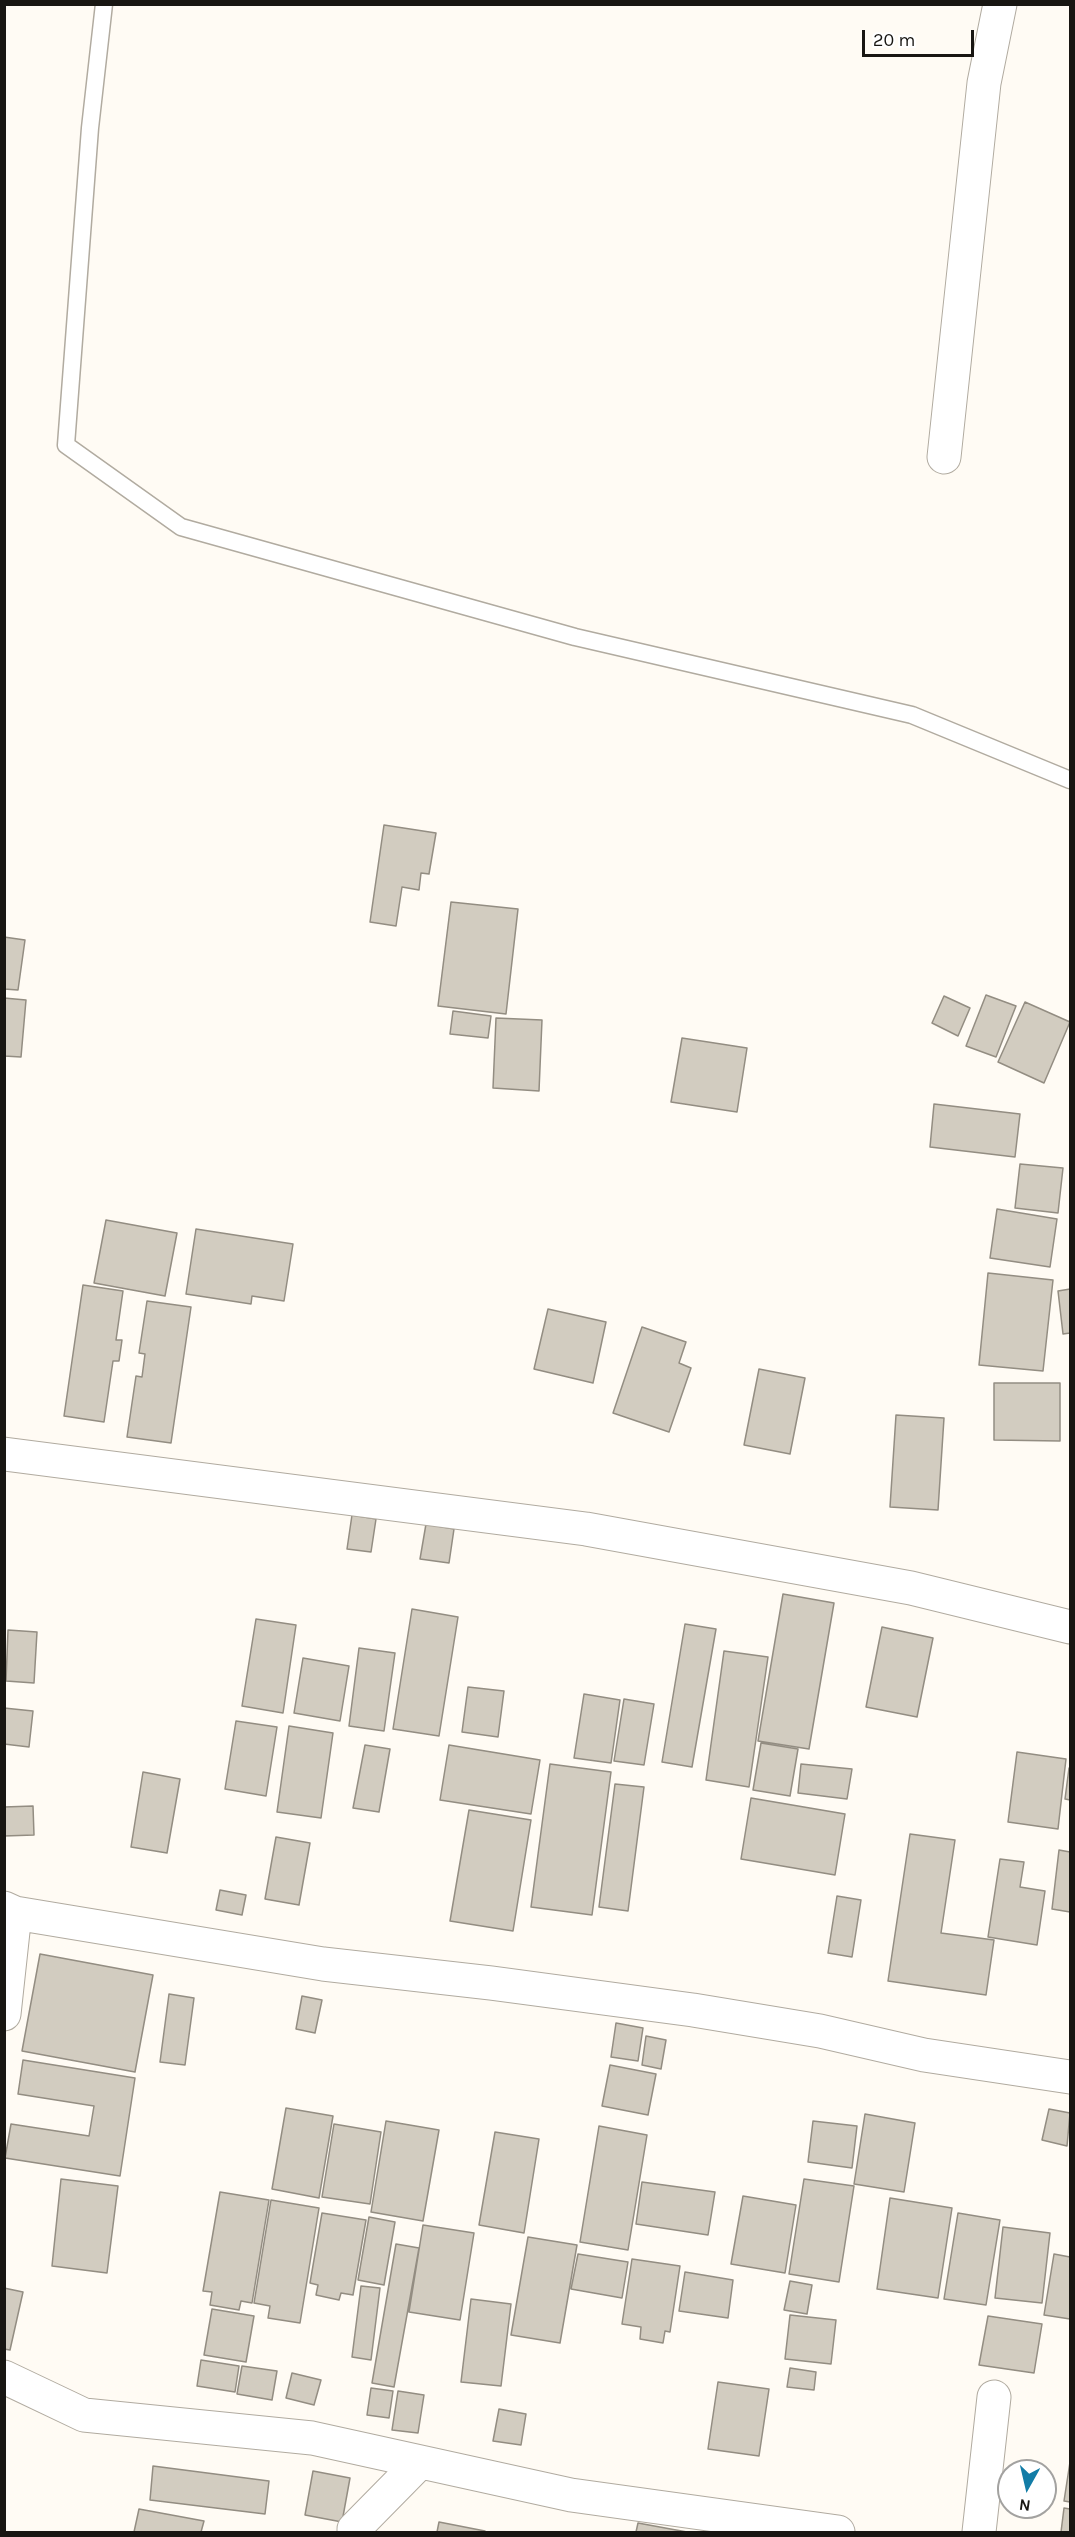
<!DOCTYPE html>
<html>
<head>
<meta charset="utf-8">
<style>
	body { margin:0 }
	#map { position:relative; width:1075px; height:2537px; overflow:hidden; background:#fffbf4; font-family:Karla,sans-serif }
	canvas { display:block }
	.frame { position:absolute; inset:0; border:6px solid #181612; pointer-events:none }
	.north { position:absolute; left:997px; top:2459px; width:60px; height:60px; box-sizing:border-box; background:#fff; border:2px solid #a3a2a0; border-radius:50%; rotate:188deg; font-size:16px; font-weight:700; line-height:24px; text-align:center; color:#181612 }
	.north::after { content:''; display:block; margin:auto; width:21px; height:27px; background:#137da7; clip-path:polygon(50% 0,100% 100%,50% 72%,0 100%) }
	.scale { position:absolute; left:862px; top:30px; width:112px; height:27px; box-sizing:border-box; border:3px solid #181612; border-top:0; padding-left:8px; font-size:18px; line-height:21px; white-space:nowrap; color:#181612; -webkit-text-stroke:4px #fff; paint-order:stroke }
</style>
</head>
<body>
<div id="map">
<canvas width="1075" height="2537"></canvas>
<div class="frame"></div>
<div class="north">N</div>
<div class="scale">20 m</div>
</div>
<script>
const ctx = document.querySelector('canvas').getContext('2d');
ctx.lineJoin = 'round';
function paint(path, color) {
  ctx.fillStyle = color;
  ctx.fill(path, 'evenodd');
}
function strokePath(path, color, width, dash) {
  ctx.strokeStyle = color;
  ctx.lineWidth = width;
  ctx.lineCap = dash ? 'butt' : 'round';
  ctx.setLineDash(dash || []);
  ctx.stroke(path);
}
const building = new Path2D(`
	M384,825L436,833L429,874L421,873L419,890L402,887L396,926L370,922Z
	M451,902L518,909L506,1014L438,1006Z
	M4,937L25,940L18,990L4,989Z
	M986,995L1016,1006L996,1057L966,1046Z
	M944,996L970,1008L958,1036L932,1023Z
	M4,998L26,1000L21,1057L4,1056Z
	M1025,1002L1070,1022L1044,1083L998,1062Z
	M453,1011L491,1016L488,1038L450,1034Z
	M496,1018L542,1020L539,1091L493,1088Z
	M682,1038L747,1048L737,1112L671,1102Z
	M934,1104L1020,1114L1015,1157L930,1147Z
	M1020,1164L1063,1168L1058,1213L1015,1208Z
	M997,1209L1057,1219L1050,1267L990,1258Z
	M106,1220L177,1233L165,1296L94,1283Z
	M196,1229L293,1244L284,1301L252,1296L251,1304L186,1294Z
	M988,1273L1053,1280L1043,1371L979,1365Z
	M83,1285L123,1291L116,1340H122L119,1361H113L104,1422L64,1416Z
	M1070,1289V1333L1063,1334L1058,1291Z
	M147,1301L191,1307L171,1443L127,1437L136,1376L142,1377L145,1354L139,1353Z
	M548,1309L606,1322L593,1383L534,1369Z
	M642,1327L686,1342L679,1363L691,1368L669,1432L613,1413Z
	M759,1369L805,1378L790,1454L744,1445Z
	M994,1383H1060V1441L994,1440Z
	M896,1415L944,1418L938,1510L890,1507Z
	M352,1515L376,1519L371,1552L347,1549Z
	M426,1524L454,1529L449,1563L420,1559Z
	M783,1594L834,1603L809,1749L758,1741Z
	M412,1609L458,1617L439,1736L393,1729Z
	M256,1619L296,1625L283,1713L242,1706Z
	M685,1624L716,1629L692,1767L662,1762Z
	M882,1627L933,1638L917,1717L866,1707Z
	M8,1630L37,1632L34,1683L6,1681Z
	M359,1648L395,1653L384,1731L349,1726Z
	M724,1651L768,1657L749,1787L706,1780Z
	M303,1658L349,1666L340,1721L294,1713Z
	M468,1687L504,1691L498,1737L462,1732Z
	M584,1694L620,1700L611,1763L574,1758Z
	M624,1699L654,1704L644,1765L614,1761Z
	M4,1708L33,1711L29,1747L4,1744Z
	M236,1721L277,1727L266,1796L225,1789Z
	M289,1726L333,1733L321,1818L277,1812Z
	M761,1743L798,1749L790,1796L753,1790Z
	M365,1745L390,1749L379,1812L353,1808Z
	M449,1745L540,1760L531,1814L440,1800Z
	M1017,1752L1066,1759L1058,1829L1008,1822Z
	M550,1764L611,1772L592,1915L531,1907Z
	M801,1764L852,1769L847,1799L798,1793Z
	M1069,1768H1070V1800L1065,1799Z
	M143,1772L180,1779L167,1853L131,1847Z
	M615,1784L644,1787L628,1911L599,1907Z
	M751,1798L845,1814L835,1875L741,1859Z
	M33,1806L34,1835L4,1836V1807Z
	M469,1810L531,1820L513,1931L450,1921Z
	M910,1834L955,1840L941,1933L994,1940L986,1995L888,1981Z
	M276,1837L310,1843L299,1905L265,1899Z
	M1059,1850L1070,1852V1912L1052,1909Z
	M1000,1859L1024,1862L1020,1887L1045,1891L1037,1945L988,1937Z
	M220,1890L246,1895L242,1915L216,1910Z
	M837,1896L861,1900L852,1957L828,1953Z
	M40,1954L153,1975L135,2072L22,2051Z
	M169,1994L194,1998L185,2065L160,2062Z
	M302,1996L322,2000L315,2033L296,2029Z
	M616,2023L643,2028L638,2061L611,2057Z
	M646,2036L666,2040L661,2069L642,2065Z
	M23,2060L135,2078L120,2176L5,2158L11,2124L89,2136L94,2106L18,2094Z
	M610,2065L656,2074L648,2115L602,2106Z
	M286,2108L333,2116L319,2198L272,2189Z
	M1049,2109L1070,2113L1067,2146L1042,2140Z
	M865,2114L915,2123L904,2192L854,2184Z
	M386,2121L439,2130L423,2221L371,2212Z
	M813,2121L857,2126L852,2168L808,2162Z
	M334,2124L381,2132L370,2204L322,2197Z
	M599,2126L647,2135L628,2250L580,2242Z
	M495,2132L539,2139L524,2233L479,2225Z
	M61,2179L118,2186L107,2273L52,2266Z
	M804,2179L854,2186L839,2282L789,2274Z
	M642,2182L715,2192L708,2235L636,2224Z
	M220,2192L269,2200L252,2303L241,2301L239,2310L210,2305L212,2292L203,2291Z
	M743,2196L796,2205L785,2273L731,2264Z
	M890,2198L952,2208L938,2298L877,2289Z
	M271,2200L319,2208L300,2323L268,2318L270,2306L254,2303Z
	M322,2213L366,2220L353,2295L341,2293L339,2300L316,2295L318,2285L310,2283Z
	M958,2213L1000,2220L986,2305L944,2299Z
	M369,2217L395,2222L384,2285L358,2280Z
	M423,2225L474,2233L460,2320L409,2312Z
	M1003,2227L1050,2233L1042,2303L995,2298Z
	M528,2237L577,2245L560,2343L511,2335Z
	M396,2244L419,2248L394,2387L372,2383Z
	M578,2254L628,2262L622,2298L571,2289Z
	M1054,2254L1070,2257V2319L1044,2315Z
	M632,2259L680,2266L670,2332L665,2331L663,2343L640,2339L641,2327L622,2324Z
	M685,2272L733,2280L728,2318L679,2311Z
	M790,2281L812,2285L807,2314L784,2310Z
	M361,2286L380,2288L371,2360L352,2357Z
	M4,2288L23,2292L10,2350L4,2349Z
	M471,2299L511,2304L501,2386L461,2382Z
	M212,2309L254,2316L246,2362L204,2355Z
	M790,2315L836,2320L831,2364L785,2359Z
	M988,2316L1042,2324L1034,2373L979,2365Z
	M201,2360L239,2366L235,2392L197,2386Z
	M242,2366L277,2371L272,2400L237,2394Z
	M790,2368L816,2372L814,2390L787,2387Z
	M292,2373L321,2380L314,2405L286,2398Z
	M718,2382L769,2389L759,2456L708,2449Z
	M371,2388L393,2391L389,2418L367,2415Z
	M398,2391L424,2395L418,2433L392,2430Z
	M499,2409L526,2414L521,2445L493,2441Z
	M1070,2462V2502L1064,2501Z
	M153,2466L269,2481L265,2514L150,2500Z
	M313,2471L350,2478L342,2522L305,2515Z
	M1064,2508L1070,2509V2532H1061Z
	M139,2509L204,2521L201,2532H134Z
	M439,2522L485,2531V2532H437Z
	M638,2523L687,2532H636Z`);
const service = new Path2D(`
	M104,4L90,128L66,445L181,527L575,637L912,715L1070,780`);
const minor = new Path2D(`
	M944,457L984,83L1000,4
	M4,1454L586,1529L911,1588L1070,1627
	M4,1908L15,1913L323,1964L491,1983L693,2010L820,2031L924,2055L1070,2077
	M4,2014L15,1913
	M4,2377L84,2415L312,2438L571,2495L838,2532
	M354,2532V2529L420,2462
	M979,2532L994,2397`);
paint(building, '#d2ccc0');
strokePath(building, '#938d82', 1.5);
strokePath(service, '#b1aba0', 19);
strokePath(minor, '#b1aba0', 35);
strokePath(service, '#fff', 16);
strokePath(minor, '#fff', 33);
</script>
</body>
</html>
